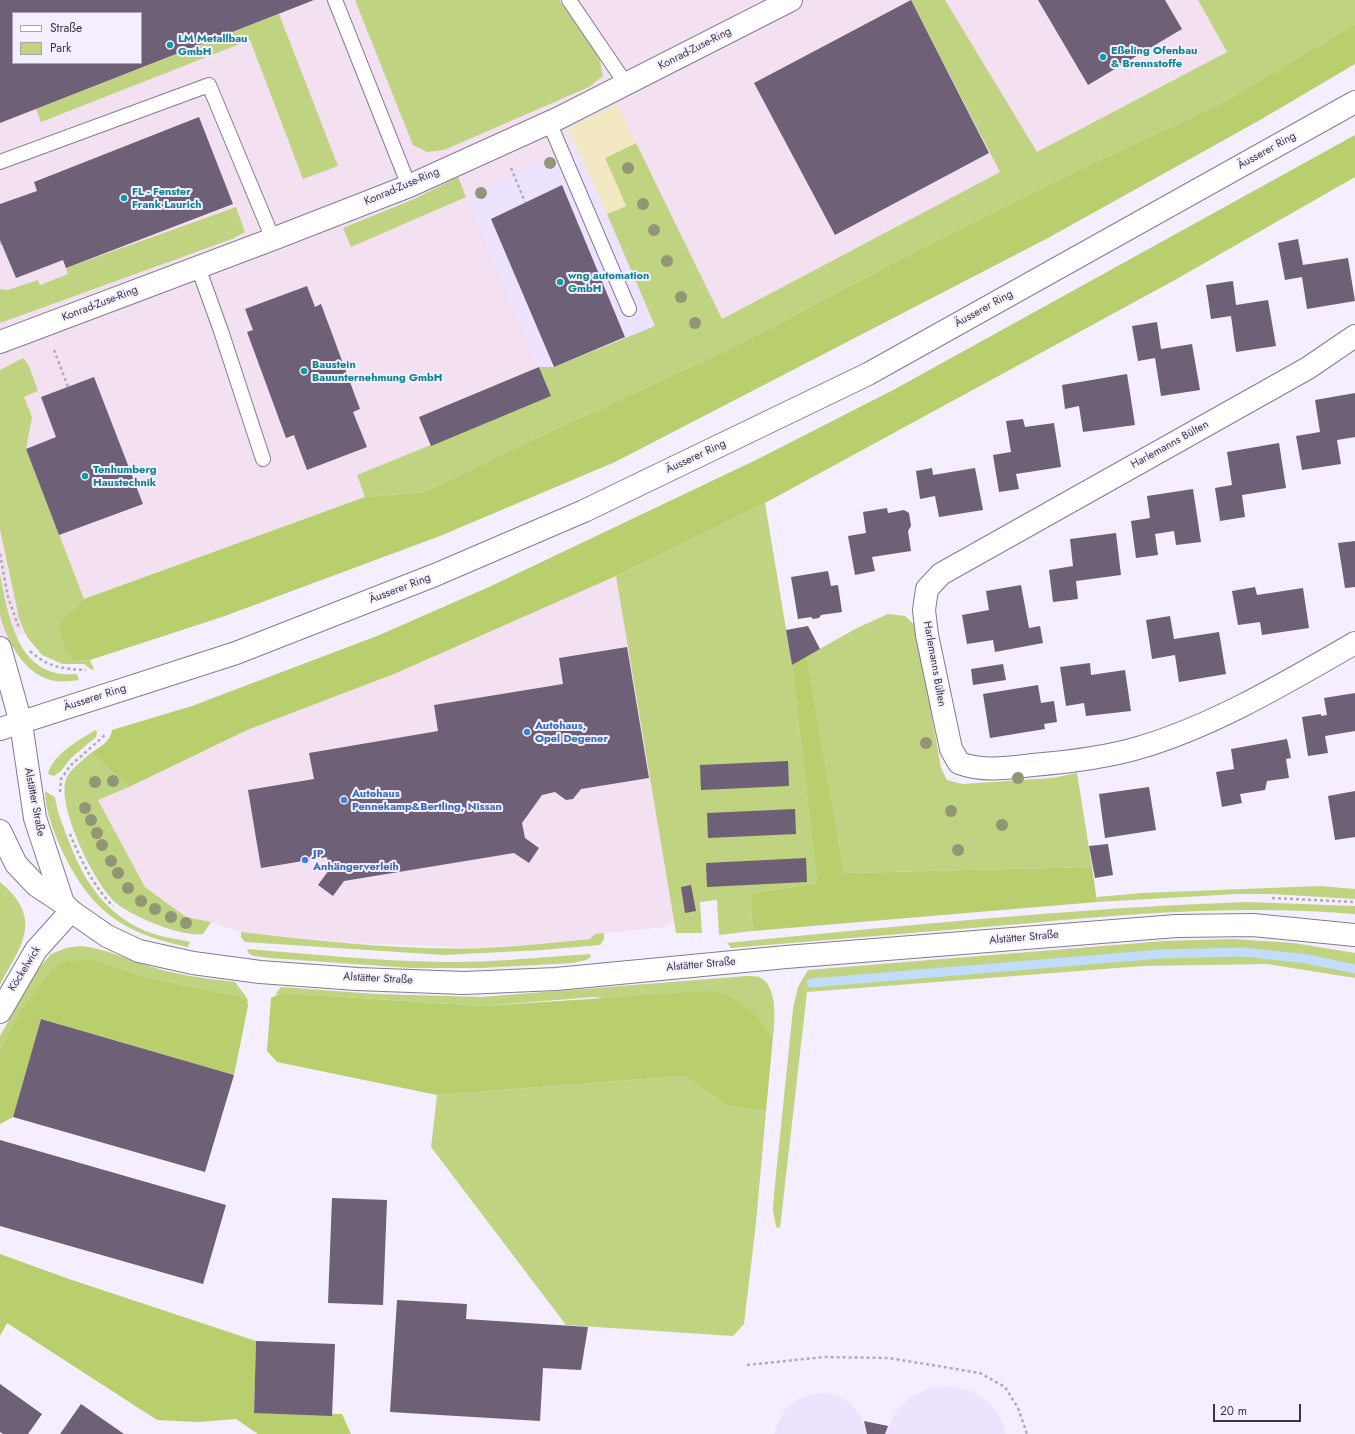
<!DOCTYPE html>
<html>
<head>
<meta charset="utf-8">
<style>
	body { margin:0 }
	#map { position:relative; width:1355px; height:1434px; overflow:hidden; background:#f5eeff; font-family:Jost,sans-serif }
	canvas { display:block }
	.legend { position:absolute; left:12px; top:12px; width:130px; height:52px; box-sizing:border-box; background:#f5eeff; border:1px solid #aaa4b2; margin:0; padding:5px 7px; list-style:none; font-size:12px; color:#39353f }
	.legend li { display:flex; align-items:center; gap:8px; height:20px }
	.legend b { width:20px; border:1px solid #aaa4b2 }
	.scale { position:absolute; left:1213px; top:1404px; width:88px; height:18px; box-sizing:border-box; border:2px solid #39353f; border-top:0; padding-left:5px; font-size:12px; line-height:14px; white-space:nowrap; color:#39353f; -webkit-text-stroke:3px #f5eeff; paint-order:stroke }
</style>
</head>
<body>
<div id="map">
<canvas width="1355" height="1434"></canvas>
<ul class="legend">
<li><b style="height:5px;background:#fff"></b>Straße</li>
<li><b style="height:11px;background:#c0d381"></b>Park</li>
</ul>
<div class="scale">20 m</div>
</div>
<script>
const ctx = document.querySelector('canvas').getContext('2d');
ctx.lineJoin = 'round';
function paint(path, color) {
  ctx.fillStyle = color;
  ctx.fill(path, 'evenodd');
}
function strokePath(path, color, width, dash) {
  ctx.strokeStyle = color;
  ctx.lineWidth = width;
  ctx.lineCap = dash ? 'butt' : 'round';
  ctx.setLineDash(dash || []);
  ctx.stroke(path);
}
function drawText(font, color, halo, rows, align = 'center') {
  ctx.font = font + ' Jost,sans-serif';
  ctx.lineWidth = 4;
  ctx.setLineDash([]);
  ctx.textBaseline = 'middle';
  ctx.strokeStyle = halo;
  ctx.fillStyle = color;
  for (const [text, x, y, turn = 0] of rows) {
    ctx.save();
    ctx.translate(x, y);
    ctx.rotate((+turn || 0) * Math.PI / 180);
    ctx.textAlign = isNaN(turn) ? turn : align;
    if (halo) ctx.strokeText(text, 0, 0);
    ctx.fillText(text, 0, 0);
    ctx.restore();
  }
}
const commercial = new Path2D(`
	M0,0H1198L1227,52L722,319L365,497L84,599L46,625L0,644ZM13,13H141V63H13Z
	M616,576L674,921L666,927L595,934L590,939L487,948L352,943L241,932L211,922L186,917L145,887L98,800L247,730L394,674Z`);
const built = new Path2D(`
	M625,120L722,319L551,396L466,197Z
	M951,1386L972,1392L989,1403L1002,1420L1006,1434H885L896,1411L911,1397L930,1388Z
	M824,1393L839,1396L851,1404L861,1416L867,1434H774L777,1424L784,1411L795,1401L809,1395Z`);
const green = new Path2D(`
	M355,0H559L599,57L603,76L589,87L444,150L427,152L413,145Z
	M911,0H945L1037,152L1227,52L1198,0H1355V24L1218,105L1061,178L929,244L738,345L532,440L424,492L365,497L357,475L551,396L539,367H554L655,326L607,214L626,206L605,158L636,143L722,319L1000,172Z
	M279,14L338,166L303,179L250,40L41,122L36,109Z
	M458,177L466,197L351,247L343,228L414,199Z
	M236,207L245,232L232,239L0,323V289L8,290L38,280L40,285L68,274L66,268Z
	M23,358L29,366L38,391L24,397L32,417L26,449L84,599L58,624L64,650L74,661L90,660L94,669L92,670L84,664H62L42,655L27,637L19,618L0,529V370Z
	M765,503L792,665L817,883L750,894L753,931L719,935L717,900L700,902L702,933H676L616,576Z
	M0,575C7,609 15,664 56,673C63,675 70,674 77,674L79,680C71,681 63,682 55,681C25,676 7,642 0,615C0,603 0,588 0,575Z
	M888,614L905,616L916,626L941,768L947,780L962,784L1052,778L1077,773L1092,867L844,873L807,656L857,628Z
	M95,730L97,732L96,737L71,758L61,771L54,776L48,774C53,754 78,741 95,730Z
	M91,753L129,787L98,800L145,887L186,917L211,922L203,934C183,938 131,916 116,903C95,885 56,806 66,779C70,769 83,760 91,753Z
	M45,791L55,797C57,813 64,828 70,844C85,885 111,920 154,934C166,938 179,939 190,942L188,947C121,933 89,910 60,846C53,830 45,809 45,791Z
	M0,882C44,919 22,944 0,985Z
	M1320,886L1355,889V899L1271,894H1237L1097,902V897L1142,893Z
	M1247,902L1355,906V914C1247,905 1139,913 1032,923C932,931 831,940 731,948L727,943C900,926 1073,908 1247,902Z
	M241,932C322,941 405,951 487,948C522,946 556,942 590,939L595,934L604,933V939L600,945L542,950L444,955L245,942L241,937Z
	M1233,939L1294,943L1355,953V978L1267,964L1143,966L807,992L780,1228L776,1227L773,1210L774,1194L793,1009L798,987L808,970L1164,941Z
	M80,946C107,948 132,962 159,969C184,976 210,979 235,982L247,998L146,977L96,960L0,1052V1036L38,969L51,954L66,948Z
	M247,949C311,954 376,961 441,962C491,963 540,957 590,954L591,957L586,960L573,963L481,968H411L270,958L254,956L249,954Z
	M747,976C751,976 756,976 759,977C778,984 775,1022 773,1037L758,1017L594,997L483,1006L281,993L275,995L281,987L376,994L481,997Z
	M684,1076L728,1106L766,1111L756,1223L744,1324L733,1336L566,1325L431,1147L437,1095Z`);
const forest = new Path2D(`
	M1355,24V64L1260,120L1048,238L615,462L440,536L222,617L90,660L74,661L64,650L58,624L84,599L365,497L424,492L532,440L738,345L929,244L1061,178L1218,105Z
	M1355,135V177L1173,281L765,503L616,576L394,674L247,730L129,787L91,753C100,747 111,741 112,730L192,706L377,636L489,587L758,459L895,389Z
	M807,656L844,873L1092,867L1097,902L753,931L750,894L817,883L792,665Z
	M96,960L146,977L247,998L248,1006L234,1075L41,1019L13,1117L0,1124V1052L23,1008L53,968L68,961Z
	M712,991L734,998L758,1017L773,1037L766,1111L728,1106L684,1076L437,1095L277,1062L267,1051L271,998L281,993L483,1006Z
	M0,1254L69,1279L256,1341L254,1413L342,1414L351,1434H258L236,1419L199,1422L157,1420L7,1323L0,1336Z`);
const sand = new Path2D(`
	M617,104L636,143L605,158L626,206L607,214L568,128Z`);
const stream = new Path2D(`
	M811,983L1161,954L1244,952L1307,959L1355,969`);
const building = new Path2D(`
	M0,0H314L0,123ZM13,13H141V63H13Z
	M911,0L989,153L835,235L754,83Z
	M1038,0H1165L1182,29L1088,85Z
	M199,117L233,204L66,268L63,260L16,278L0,240V204L37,191L34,182Z
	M562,185L625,337L554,367L491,219Z
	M1298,239L1303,265L1348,258L1355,301L1307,309L1302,277L1285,280L1278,243Z
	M1233,281L1236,305L1268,300L1276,346L1236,352L1231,316L1211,319L1206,285Z
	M307,286L315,307L321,304L360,409L353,412L367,447L307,470L294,435L286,438L247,332L253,330L245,309Z
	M1157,322L1161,349L1192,344L1200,390L1161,396L1155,358L1138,361L1132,326Z
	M539,367L551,396L431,446L419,417Z
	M1127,374L1135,425L1083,432L1079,406L1065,409L1062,385Z
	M94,377L143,504L59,535L26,449L56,437L41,397Z
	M1355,393V437L1337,440L1341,464L1302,470L1296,436L1320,432L1315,400Z
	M1023,419L1025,427L1054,423L1061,467L1016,474L1019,489L999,492L993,455L1011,452L1006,421Z
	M1279,443L1286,488L1242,495L1245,517L1220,521L1215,488L1232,485L1227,452Z
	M932,468L933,475L975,468L983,510L939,517L935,496L920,499L916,471Z
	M1193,489L1201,542L1176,545L1174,531L1155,534L1158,555L1136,558L1131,521L1150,518L1147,496Z
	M887,508L888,513L904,510L909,513L911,526L908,531L911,551L872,557L875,571L855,575L848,536L866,533L863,512Z
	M1116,533L1121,575L1076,581L1078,599L1053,602L1049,570L1073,566L1070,539Z
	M1355,541V587L1345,588L1338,543Z
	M828,571L831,586L838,585L842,612L821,615L819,618L813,619L811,617L798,619L791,577Z
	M1021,585L1029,628L1040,626L1043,643L995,652L993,640L967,644L962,615L989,610L986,591Z
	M1255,587L1257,595L1303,588L1309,628L1262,635L1260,622L1238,625L1232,591Z
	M1170,616L1174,639L1219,632L1226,674L1179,682L1175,655L1152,659L1146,620Z
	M808,626L820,649L792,665L786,630Z
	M627,647L649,778L581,789L573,799L566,800L555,792L542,795L522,823L525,838L539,848L529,863L514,853L344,881L333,896L318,885L329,870L327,857L261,868L248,790L314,779L309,753L438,731L434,705L563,684L559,658Z
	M1090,663L1091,675L1125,670L1131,711L1086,716L1084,703L1066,706L1060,667Z
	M1003,664L1006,680L973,685L971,669Z
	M1038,685L1041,703L1054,701L1057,722L1044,724L1045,729L990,738L983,694Z
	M1355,693V731L1325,736L1328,753L1308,756L1302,717L1321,714V716L1327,715L1324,698Z
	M1287,739L1291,758L1286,759L1289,778L1267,781L1265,790L1240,794L1242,803L1222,807L1216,772L1234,769L1231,749Z
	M788,761L789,786L701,790L700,765Z
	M1149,787L1156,830L1105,838L1099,794Z
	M1355,791V837L1335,840L1328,796Z
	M795,809L796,834L708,838L707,813Z
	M1108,844L1113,875L1095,878L1089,846Z
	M806,858L807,882L707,887L706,863Z
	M691,885L696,911L685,913L681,887Z
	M41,1019L234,1075L205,1172L13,1117Z
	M0,1140L226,1205L203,1284L0,1226Z
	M332,1198L387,1200L383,1305L328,1303Z
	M397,1300L467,1304L466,1319L588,1327L581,1370L543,1368L540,1421L390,1412Z
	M256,1341L335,1344L332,1416L254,1413Z
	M0,1384L42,1414L28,1434H3L0,1432Z
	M81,1404L124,1434H60Z
	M864,1421L888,1426L885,1434H867Z`);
const path = new Path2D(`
	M511,168L525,202
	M0,244L1,243
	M54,350L68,387
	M0,554L8,597L19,628
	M30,651C47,667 63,669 86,670
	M60,792L61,779L70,766L105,735
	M70,834C81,860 93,886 113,906
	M1272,898L1355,902
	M747,1365L824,1357L889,1358L980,1373L1005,1387L1018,1408L1027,1434`);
const service = new Path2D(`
	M335,0L409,186
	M569,0L626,84
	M549,122L629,309
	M0,162L209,85L273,239
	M198,267L221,331L263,459`);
const minor = new Path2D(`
	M1355,336L1308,368L941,574L927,589L924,610L927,635L951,749L959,763C983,772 1008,768 1033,765C1068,762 1104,758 1138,748C1214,726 1287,682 1355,643
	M0,342L273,239L409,186L559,118L791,0
	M0,648L21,723
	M0,1012L36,950L71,911`);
const secondary = new Path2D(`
	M21,723L35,818L63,903
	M0,831L16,864L36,885L63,903L71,911L107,936L139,951L193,963L260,972L357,979L464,983L556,979L786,957L1176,926L1253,925L1355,935`);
const primary = new Path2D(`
	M0,729L236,653L435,575L584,511L868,374L1355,102`);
const trees = [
	[550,163],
	[628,168],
	[481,193],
	[643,204],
	[654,230],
	[667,261],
	[681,297],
	[695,323],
	[926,743],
	[1018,778],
	[113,781],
	[95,782],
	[85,808],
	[951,811],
	[91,820],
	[1002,825],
	[97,833],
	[102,845],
	[958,850],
	[111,861],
	[118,873],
	[128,888],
	[141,901],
	[155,909],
	[171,917],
	[186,923]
];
const markers = [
	[170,45,4,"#0f9aa8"],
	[1103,57,4,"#0f9aa8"],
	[124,198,4,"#0f9aa8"],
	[560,282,4,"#0f9aa8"],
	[304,371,4,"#0f9aa8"],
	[85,476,4,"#0f9aa8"],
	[527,732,4,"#3f7fe0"],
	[344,800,4,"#3f7fe0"],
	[305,860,4,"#3f7fe0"]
];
const cultureNames = [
	["LM Metallbau",178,39],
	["GmbH",178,52],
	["Eßeling Ofenbau",1111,51],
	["& Brennstoffe",1111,64],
	["FL - Fenster",132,192],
	["Frank Laurich",132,205],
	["wng automation",568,276],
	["GmbH",568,289],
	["Baustein",312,365],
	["Bauunternehmung GmbH",312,378],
	["Tenhumberg",93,470],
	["Haustechnik",93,483]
];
const streetNames = [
	["Konrad-Zuse-Ring",695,49,-27],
	["Äusserer Ring",1267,151,-29],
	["Konrad-Zuse-Ring",402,187,-23],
	["Konrad-Zuse-Ring",100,304,-21],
	["Äusserer Ring",984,309,-29],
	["Harlemanns Bülten",1170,445,-29],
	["Äusserer Ring",696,457,-25],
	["Äusserer Ring",400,589,-21],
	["Harlemanns Bülten",934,664,80],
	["Äusserer Ring",95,698,-18],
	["Alstätter Straße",34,802,79],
	["Alstätter Straße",1024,938,-5],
	["Alstätter Straße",701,965,-5],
	["Köckelwick",25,969,-58],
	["Alstätter Straße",378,979,3]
];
const shopNames = [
	["Autohaus,",535,726],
	["Opel Degener",535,739],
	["Autohaus",352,794],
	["Pennekamp&Bertling, Nissan",352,807],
	["JP",313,854],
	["Anhängerverleih",313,867]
];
paint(commercial, '#f3e1f2');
paint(built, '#eee3fe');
paint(green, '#c0d381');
paint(forest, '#b9ce6d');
paint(sand, '#f2e8c2');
strokePath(stream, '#c2ddfb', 9);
paint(building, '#6e6076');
strokePath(service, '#847a92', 16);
strokePath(minor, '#847a92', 24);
strokePath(secondary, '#847a92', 24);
strokePath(primary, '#847a92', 24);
strokePath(path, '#b0aab9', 2.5, [3, 3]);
strokePath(service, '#fff', 14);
strokePath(minor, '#fff', 22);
strokePath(secondary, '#fff', 22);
strokePath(primary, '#fff', 22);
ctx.fillStyle = '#939674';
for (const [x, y] of trees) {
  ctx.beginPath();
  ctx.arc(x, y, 6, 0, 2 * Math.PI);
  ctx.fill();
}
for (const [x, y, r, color] of markers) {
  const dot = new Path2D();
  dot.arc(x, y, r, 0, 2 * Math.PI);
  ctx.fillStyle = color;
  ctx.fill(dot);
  strokePath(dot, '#f5eeff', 1.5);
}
drawText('bold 11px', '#0d838f', '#f5eeff', cultureNames, 'left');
drawText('11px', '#39353f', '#f5eeff', streetNames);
drawText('bold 11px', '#366cbe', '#f5eeff', shopNames, 'left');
</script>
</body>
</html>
